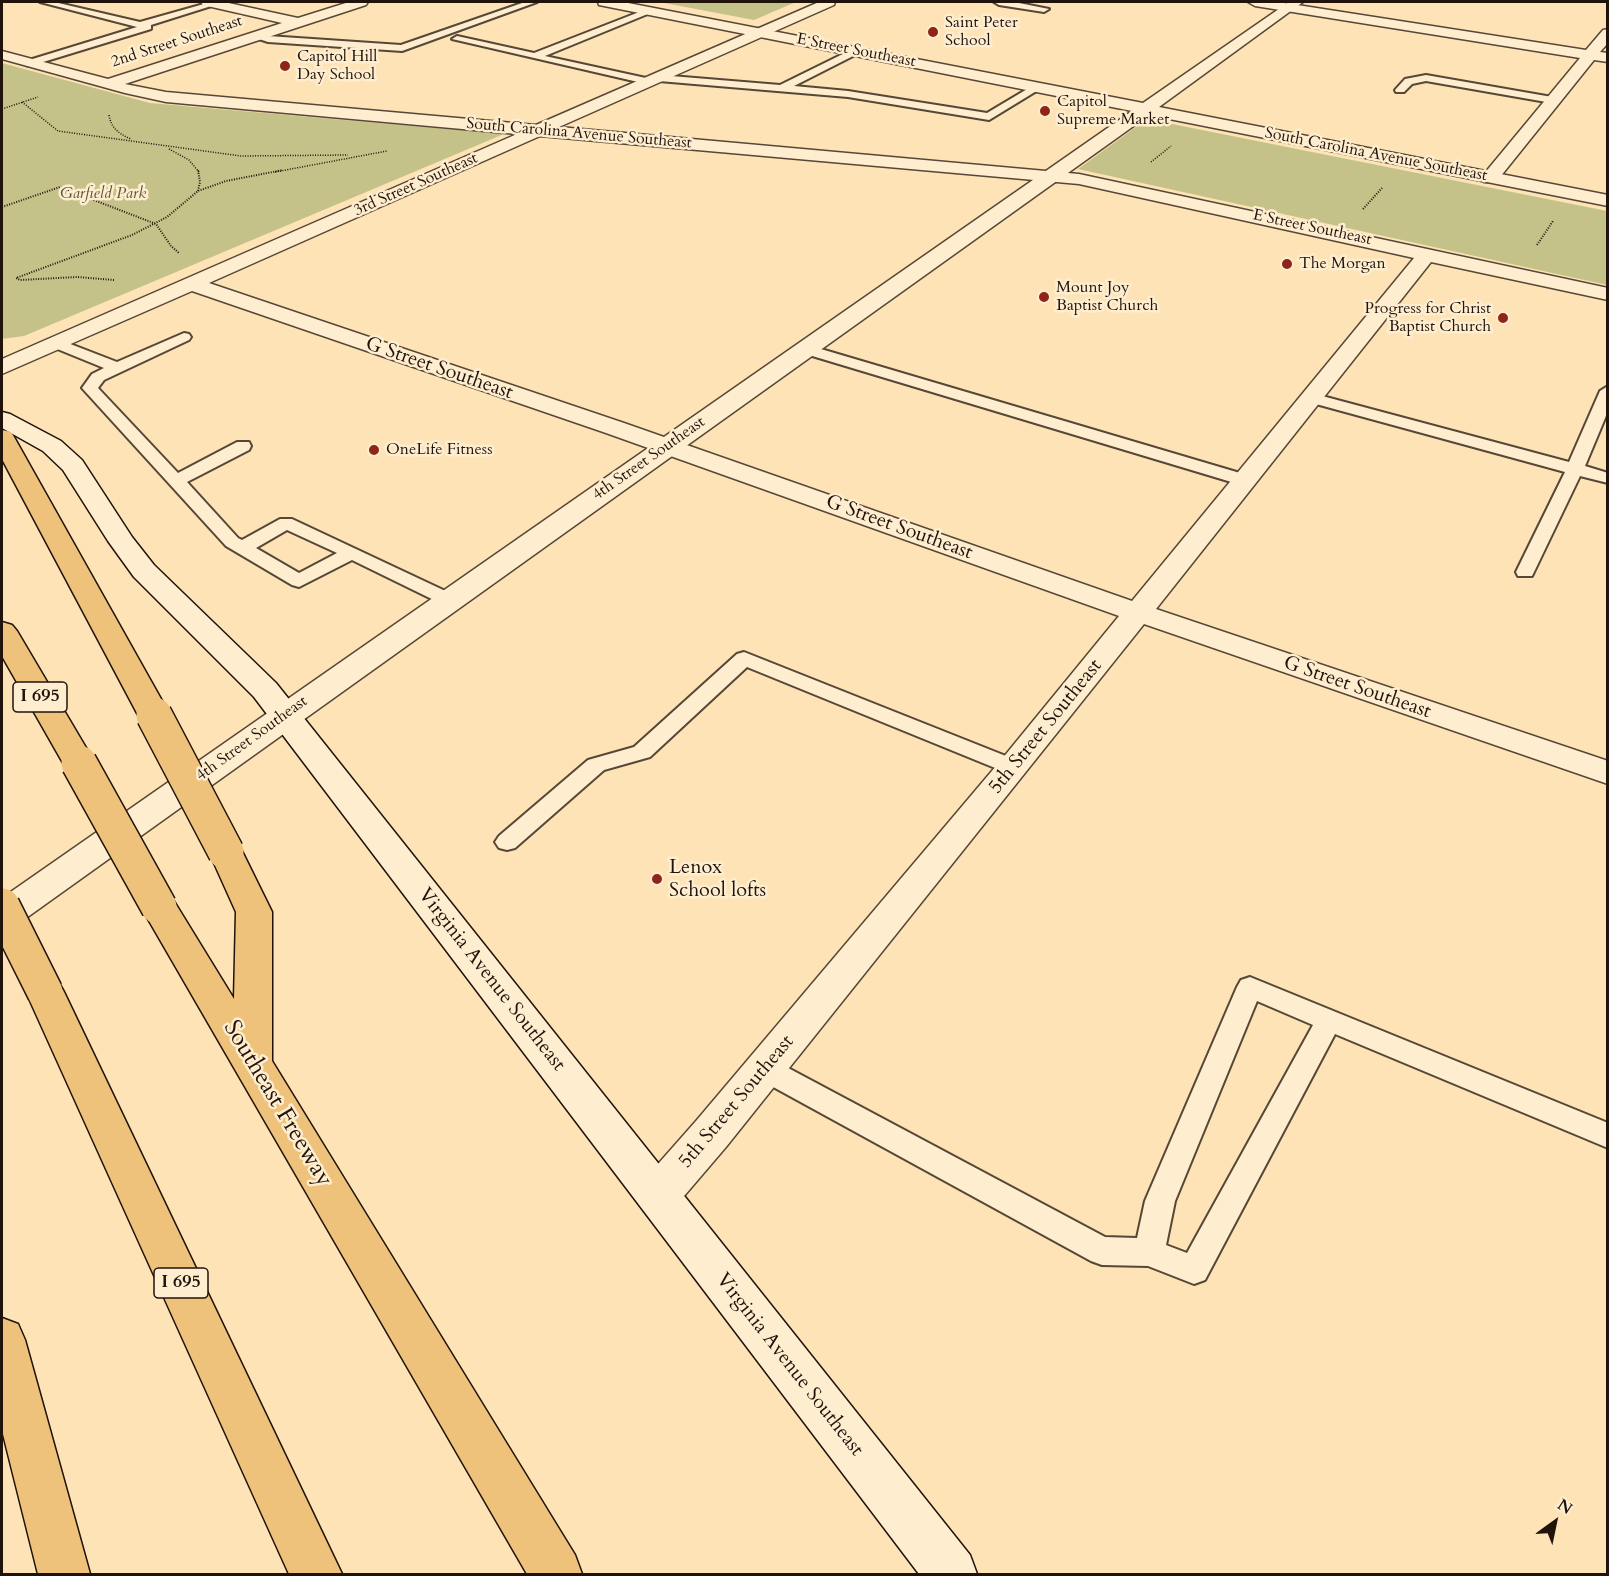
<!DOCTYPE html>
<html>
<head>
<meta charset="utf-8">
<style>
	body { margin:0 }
	#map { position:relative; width:1609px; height:1576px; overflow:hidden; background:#fde3b5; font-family:Cardo,serif }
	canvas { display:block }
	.frame { position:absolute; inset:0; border:3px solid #20130b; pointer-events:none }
	.north { position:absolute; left:1525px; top:1492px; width:60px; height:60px; -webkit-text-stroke:4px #feedcf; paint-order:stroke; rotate:33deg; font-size:16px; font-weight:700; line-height:24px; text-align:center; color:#20130b }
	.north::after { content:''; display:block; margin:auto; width:21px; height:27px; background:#20130b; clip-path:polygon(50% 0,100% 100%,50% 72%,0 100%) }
</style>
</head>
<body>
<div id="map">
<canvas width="1609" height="1576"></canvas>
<div class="frame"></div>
<div class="north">N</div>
</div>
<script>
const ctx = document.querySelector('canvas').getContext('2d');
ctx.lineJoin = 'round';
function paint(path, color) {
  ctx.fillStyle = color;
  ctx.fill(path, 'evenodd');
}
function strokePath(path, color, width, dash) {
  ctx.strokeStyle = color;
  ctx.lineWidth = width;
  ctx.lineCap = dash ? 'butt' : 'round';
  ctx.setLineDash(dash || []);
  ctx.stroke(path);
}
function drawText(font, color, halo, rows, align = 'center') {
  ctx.font = font + ' Cardo,serif';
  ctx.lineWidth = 5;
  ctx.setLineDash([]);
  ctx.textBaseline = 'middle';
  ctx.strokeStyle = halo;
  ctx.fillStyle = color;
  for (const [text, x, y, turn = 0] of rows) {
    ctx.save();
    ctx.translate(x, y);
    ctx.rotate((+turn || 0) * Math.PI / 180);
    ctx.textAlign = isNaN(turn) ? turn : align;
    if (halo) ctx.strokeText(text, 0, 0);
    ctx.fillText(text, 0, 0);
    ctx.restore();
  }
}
const green = new Path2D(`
	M659,2H796L754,20Z
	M2,63L150,103L504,134L24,336L2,339Z
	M1147,119L1607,211V285L1078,169Z`);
const pathFar1 = new Path2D(`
	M22,102L58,131L241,156L348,155
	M2,109L38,97
	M109,115C111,128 119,134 131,139
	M169,149L189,160L199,172
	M1151,162L1171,146
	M275,172L387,151`);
const path = new Path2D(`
	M198,191L200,182L198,170
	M2,207L60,187L156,224L171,246L179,253
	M1363,209L1382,188
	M1537,245L1553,221
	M114,280L77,277L20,280L16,278L132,235L167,217L198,191L226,181L283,170`);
const service = new Path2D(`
	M40,2H54L140,22L211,2H224L151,25V29L30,66L26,65V61L137,27Z
	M525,2H537L402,51L268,42L250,36L255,33L268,36L401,45Z
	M994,2H1014L1049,9L1044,12L999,5Z
	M647,9L655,11L545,56L655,80L656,82L651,85L452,39L457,36L534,53Z
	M855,48L860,51L859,53L794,86L848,91L987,113L1034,85H1042L1043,87L989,120L848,97L659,81L654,78L659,75L780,85Z
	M1426,75L1552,97L1557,100L1552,103L1426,81L1412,84L1404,92H1396L1395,90L1405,79Z
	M184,333L189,334L191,337L189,340L104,380L98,388L178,473L237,442H249L251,446L249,450L187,482L238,538L242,540L280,519H292L456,596L459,600L456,604H442L352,560L299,587L292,585L226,546L82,388L92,374L104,368L50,346L47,343L55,338L60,340L117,362ZM287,530L337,553L299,573L256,548Z
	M804,344L1250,476L1253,480L1250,484H1238L799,352L796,349Z
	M1608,386V411L1585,466L1608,473V483L1580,476L1534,572L1532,576H1518L1516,572L1565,472L1305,401L1303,398L1311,393L1569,462L1600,391Z
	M744,652L1021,762L1024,767L1021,772L1013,774L1005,772L747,667L650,757L604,770L515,848L507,850L499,848L495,842L499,836L588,760L634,747L737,654Z
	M1250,977L1608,1123V1148L1335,1034L1205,1280L1194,1284L1148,1266L1102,1265L1091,1261L755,1077L751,1069L755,1061L765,1058L775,1061L1105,1237L1137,1238L1145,1201L1237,987L1241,980ZM1257,1001L1313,1025L1187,1253L1166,1245L1175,1201Z`);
const minor = new Path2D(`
	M201,2H224L298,18L349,2H368L366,5L125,84L166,92L536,125L819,2H835L834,5L559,127L1079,174L1608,288V300L1431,262L1156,609L1608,761V784L1144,624L726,1147L673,1209L658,1214L643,1209L636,1195L643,1181L696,1121L1002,759L1119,616L606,433L192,291L2,374V359L517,134L166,102L125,93L2,59V51L108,79L282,23L203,5ZM540,136L1079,184L1414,258L1132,601L624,423L209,283Z
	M1248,2H1278L1586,50L1603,30L1608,29V43L1600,52L1608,53V62L1594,60L1496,182H1484L1481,178L1484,174L1580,58L1255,6Z`);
const tertiary = new Path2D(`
	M598,2H623L1143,103L1289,2H1303L1159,107L1608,195V206L1149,115L15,926L2,929V898L1132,111L604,6L599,5Z`);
const secondary = new Path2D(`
	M2,412L10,414L61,441L82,460L132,537L154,565L276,683L970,1555L977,1574H919L254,697L134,577L108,541L63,470L43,451L2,428Z`);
const motorway = new Path2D(`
	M2,430L11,432L14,437L170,715L165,722L154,725L143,722L138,715L2,459Z
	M2,622L12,625L17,631L95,763L90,771L79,774L68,771L63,763L2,656Z
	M226,840L238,843L272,912V1061L575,1555L582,1574H527L141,907L146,898L159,894L172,898L234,999L236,912L209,852L214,843Z
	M45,977L58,981L64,992L342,1574H289L26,992L32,981Z
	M2,1318L18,1324L25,1340L90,1574H38L2,1430Z`);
const motorwayBridge = new Path2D(`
	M154,715L226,852
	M79,763L159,907
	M2,906L45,992`);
const markers = [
	[933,32,6,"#8f2418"],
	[285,66,6,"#8f2418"],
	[1045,111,6,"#8f2418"],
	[1287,264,6,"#8f2418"],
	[1044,297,6,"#8f2418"],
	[1503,318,6,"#8f2418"],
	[374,450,6,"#8f2418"],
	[657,879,6,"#8f2418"]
];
const farPoinames = [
	["Saint Peter",945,23],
	["School",945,41],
	["Capitol Hill",297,57],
	["Day School",297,75],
	["Capitol",1057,102],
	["Supreme Market",1057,120],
	["The Morgan",1299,264],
	["Mount Joy",1056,288],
	["Baptist Church",1056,306],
	["Progress for Christ",1491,309,"right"],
	["Baptist Church",1491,327,"right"],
	["OneLife Fitness",386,450]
];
const farStreetnames = [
	["2nd Street Southeast",177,42,-18],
	["E Street Southeast",856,51,11],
	["South Carolina Avenue Southeast",579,134,5],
	["South Carolina Avenue Southeast",1376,155,11],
	["3rd Street Southeast",416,185,-24],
	["E Street Southeast",1312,228,12],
	["4th Street Southeast",649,459,-35],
	["4th Street Southeast",252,739,-36]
];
const farParknames = [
	["Garfield Park",103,194]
];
const shields = [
	[40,697,54],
	[181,1283,54]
];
const shieldNames = [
	["I 695",40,697],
	["I 695",181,1283]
];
const streetNames = [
	["G Street Southeast",439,369,19],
	["G Street Southeast",899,528,20],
	["G Street Southeast",1357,688,19],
	["5th Street Southeast",1046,727,-51],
	["Virginia Avenue Southeast",491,980,52],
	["5th Street Southeast",737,1102,-50],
	["Virginia Avenue Southeast",789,1365,52]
];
const poiNames = [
	["Lenox",669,868],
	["School lofts",669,891]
];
const nearStreetnames = [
	["Southeast Freeway",277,1104,59]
];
paint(green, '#c5c289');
strokePath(service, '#574736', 4);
strokePath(minor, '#574736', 3);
strokePath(tertiary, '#574736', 3);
strokePath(secondary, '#20130b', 3);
strokePath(motorway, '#20130b', 3);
strokePath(pathFar1, '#20130b', 1.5, [1, 1.5]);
strokePath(path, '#20130b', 2, [1, 1.5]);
paint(service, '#feedcf');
paint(minor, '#feedcf');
paint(tertiary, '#feedcf');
paint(secondary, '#feedcf');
paint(motorway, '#eec27a');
strokePath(motorwayBridge, '#20130b', 38, []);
strokePath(motorwayBridge, '#eec27a', 35);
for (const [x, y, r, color] of markers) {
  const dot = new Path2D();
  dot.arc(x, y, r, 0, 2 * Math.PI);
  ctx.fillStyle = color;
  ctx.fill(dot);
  strokePath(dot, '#feedcf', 2);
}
drawText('16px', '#20130b', '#feedcf', farPoinames, 'left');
drawText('16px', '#20130b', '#feedcf', farStreetnames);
drawText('italic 16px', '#5a5037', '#feedcf', farParknames);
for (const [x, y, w] of shields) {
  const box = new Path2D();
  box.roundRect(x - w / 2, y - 15, w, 30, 4.5);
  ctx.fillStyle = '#feedcf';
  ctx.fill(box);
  strokePath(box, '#20130b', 1.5);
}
drawText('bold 18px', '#20130b', null, shieldNames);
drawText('20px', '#20130b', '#feedcf', streetNames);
drawText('20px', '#20130b', '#feedcf', poiNames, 'left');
drawText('24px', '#20130b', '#feedcf', nearStreetnames);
</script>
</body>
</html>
